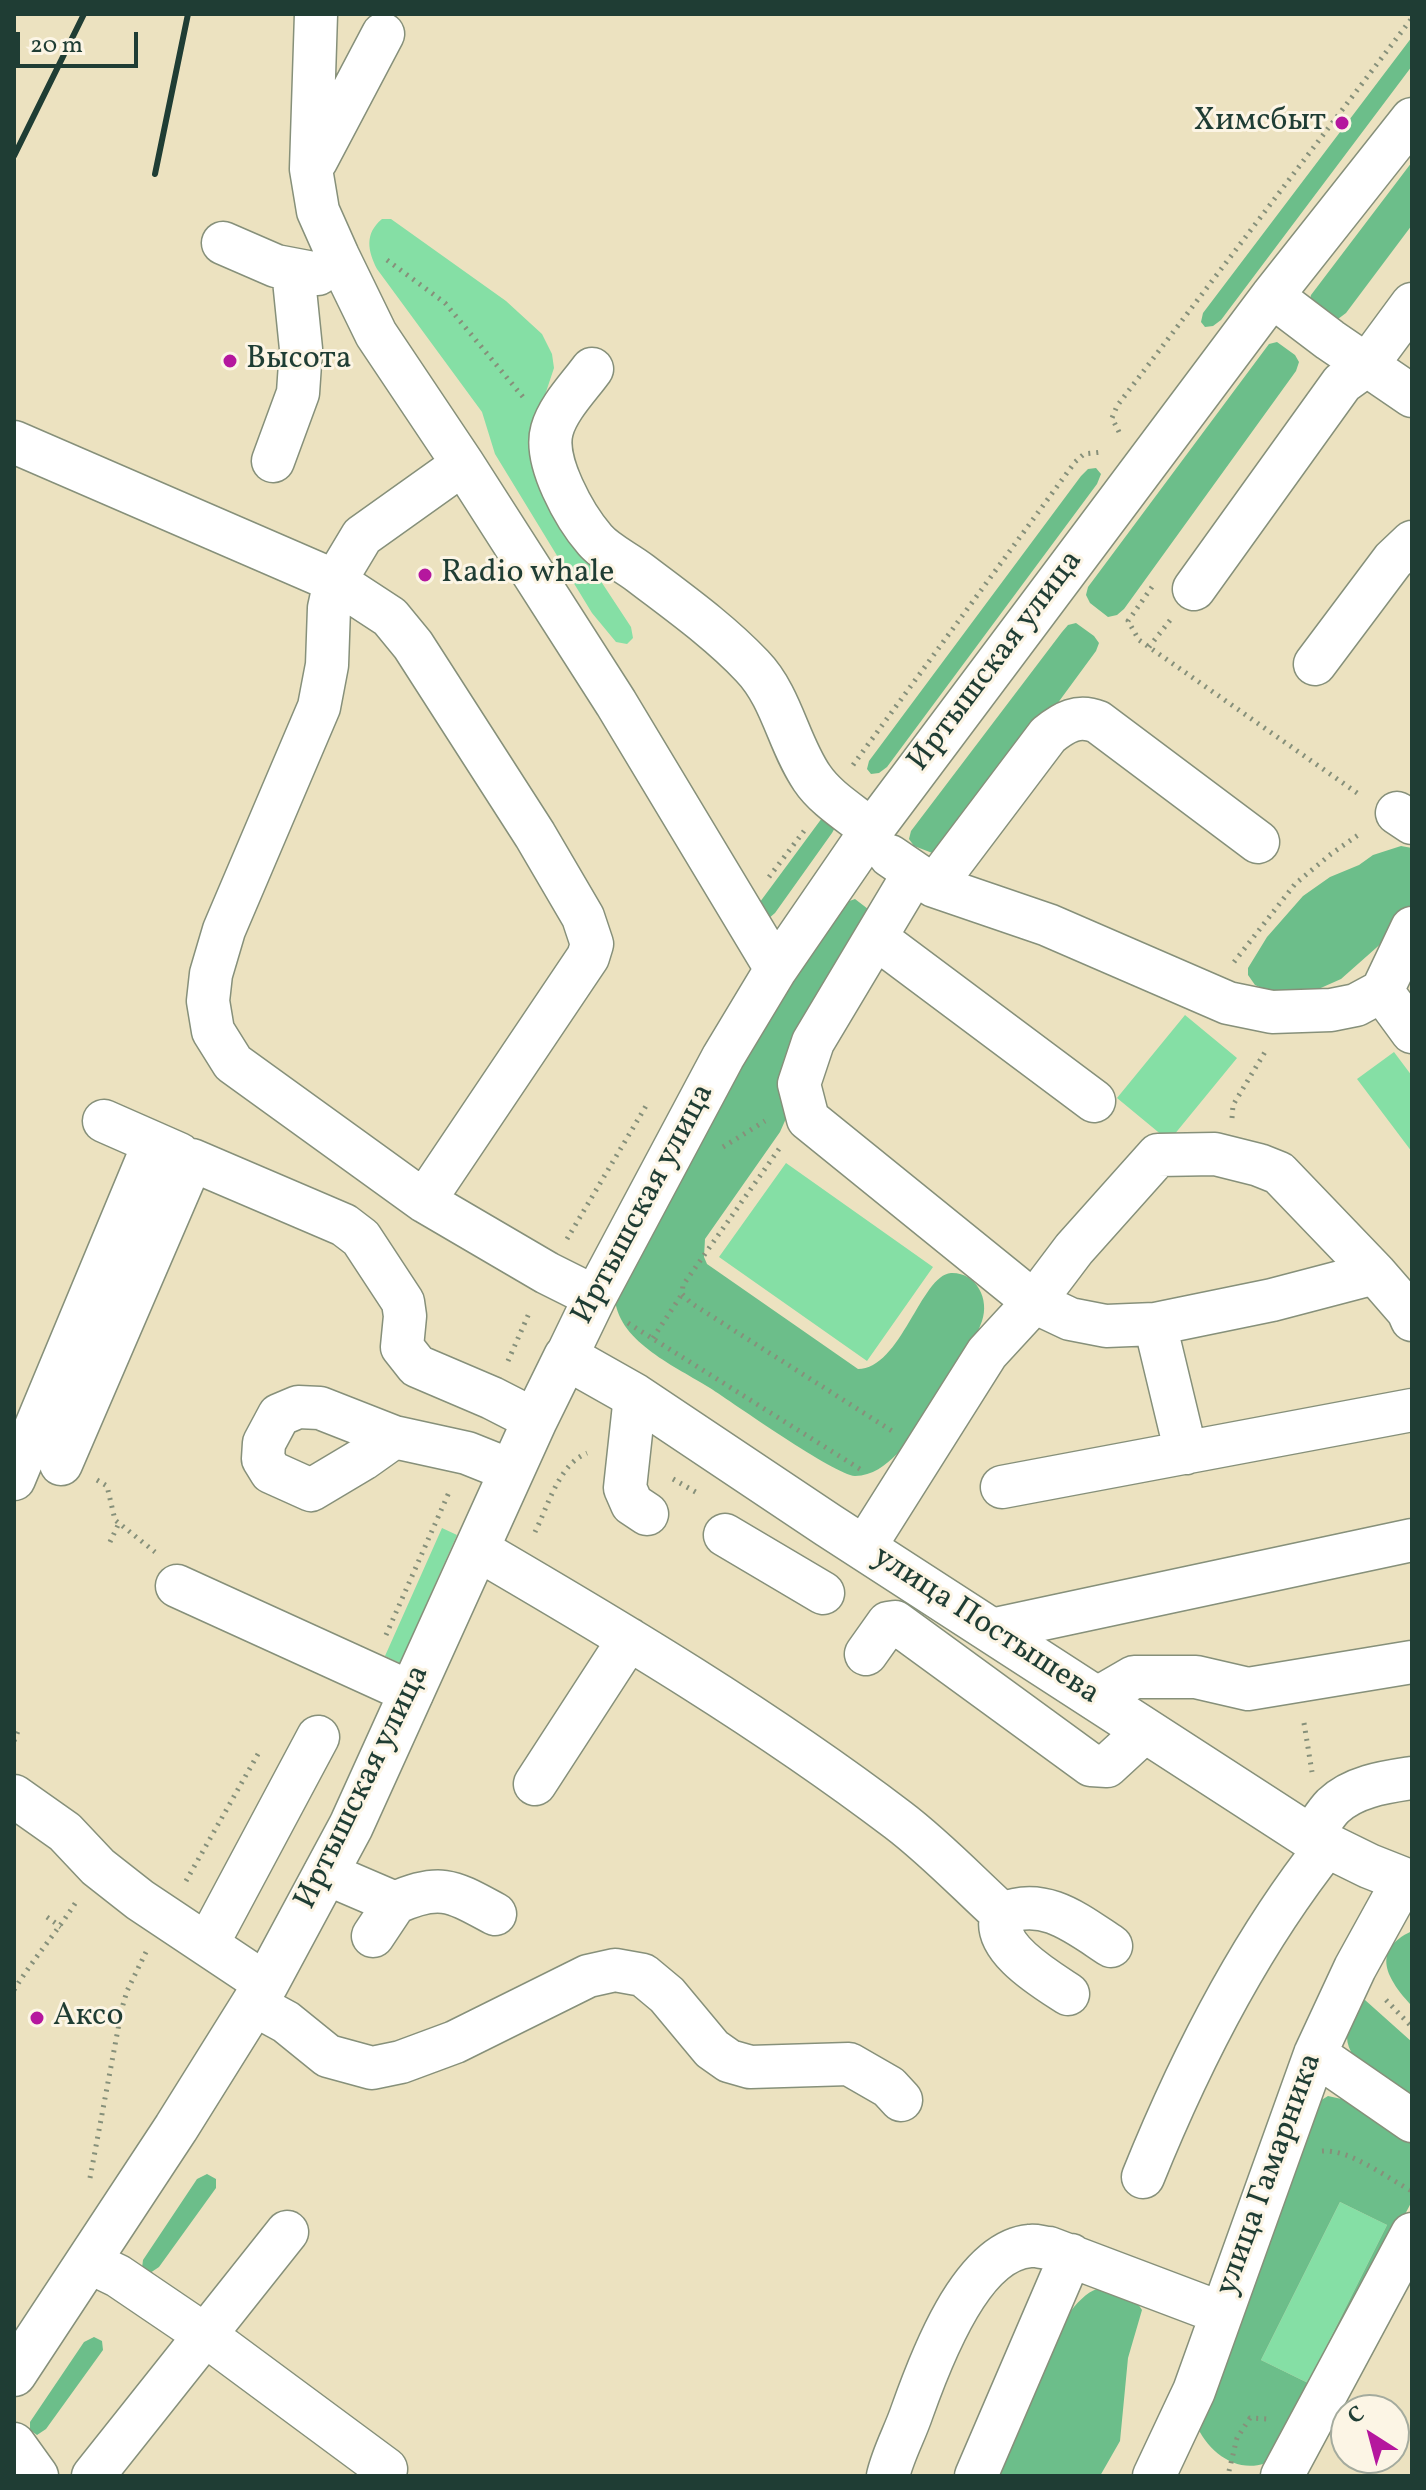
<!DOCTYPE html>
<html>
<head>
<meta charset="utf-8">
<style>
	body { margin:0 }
	#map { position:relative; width:1426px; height:2490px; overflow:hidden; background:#ece2c0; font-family:Vollkorn,serif }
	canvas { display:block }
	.frame { position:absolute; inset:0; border:16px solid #1f3d34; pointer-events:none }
	.north { position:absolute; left:1330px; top:2394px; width:80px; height:80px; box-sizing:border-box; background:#fcf5e5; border:2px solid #a4ab9e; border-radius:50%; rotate:324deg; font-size:22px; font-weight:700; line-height:32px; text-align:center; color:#1f3d34 }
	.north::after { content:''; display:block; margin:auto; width:28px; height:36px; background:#b5179e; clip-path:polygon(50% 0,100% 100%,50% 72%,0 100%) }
	.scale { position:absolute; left:16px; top:32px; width:122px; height:36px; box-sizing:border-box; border:4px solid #1f3d34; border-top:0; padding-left:10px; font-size:24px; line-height:28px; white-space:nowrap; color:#1f3d34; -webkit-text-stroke:6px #fcf5e5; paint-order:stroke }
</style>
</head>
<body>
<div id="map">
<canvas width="1426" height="2490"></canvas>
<div class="frame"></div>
<div class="north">С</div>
<div class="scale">20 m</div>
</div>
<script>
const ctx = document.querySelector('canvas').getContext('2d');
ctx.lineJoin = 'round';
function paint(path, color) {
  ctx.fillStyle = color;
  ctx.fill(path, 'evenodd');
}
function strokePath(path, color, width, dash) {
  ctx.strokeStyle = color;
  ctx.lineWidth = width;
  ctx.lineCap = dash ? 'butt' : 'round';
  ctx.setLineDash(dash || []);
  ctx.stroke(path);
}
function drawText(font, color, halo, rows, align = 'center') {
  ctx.font = font + ' Vollkorn,serif';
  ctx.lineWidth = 6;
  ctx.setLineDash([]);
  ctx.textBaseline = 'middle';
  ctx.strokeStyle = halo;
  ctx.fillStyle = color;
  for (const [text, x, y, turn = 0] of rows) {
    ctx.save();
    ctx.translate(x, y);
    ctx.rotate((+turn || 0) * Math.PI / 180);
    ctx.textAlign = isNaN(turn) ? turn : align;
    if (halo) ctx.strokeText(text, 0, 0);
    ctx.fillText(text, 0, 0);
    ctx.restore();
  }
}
const green = new Path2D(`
	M382,219H391L506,301L542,334L552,354L554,368L543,401L583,554L631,627L633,638L627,644L616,642L592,613L495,454L482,412L377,269C368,251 364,234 382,219Z
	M1185,1015L1237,1058L1169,1141L1117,1098Z
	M1394,1052L1412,1076V1152L1357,1079Z
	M786,1163L933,1267L867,1361L719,1257Z
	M442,1528L457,1535L400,1663L385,1656Z
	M1340,2202L1387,2225L1308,2383L1261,2360Z`);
const forest = new Path2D(`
	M1412,37V66L1221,320L1213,326L1205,327L1201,322L1203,313Z
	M1412,162V225L1346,313L1338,319L1329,320L1309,303L1311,295Z
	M1277,342L1295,355L1299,362L1296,371L1124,609L1117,615L1108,617L1090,603L1086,595L1088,587L1263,352L1269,344Z
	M1096,468L1101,474L1097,484L887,767L879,773L871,774L867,769L869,761L1081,476L1088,469Z
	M1076,623L1094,636L1099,643L1096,651L952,847L935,854L914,846L909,839L911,831L1062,632L1068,625Z
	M822,818L837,824L832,833L775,913L768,919L757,906Z
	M1401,846L1412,848V909L1393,933L1341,979L1314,991L1270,992L1255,985L1248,975V968L1267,937L1303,896L1330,877L1359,865L1373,855Z
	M855,899L868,909L788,1114L780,1132L705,1239L704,1257L707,1264L858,1369C901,1369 921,1275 951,1273C976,1272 990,1299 982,1321C970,1354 944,1384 925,1414C916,1427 908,1443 897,1454C886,1465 872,1476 855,1476C835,1475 733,1403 710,1388C677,1367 620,1343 615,1300L740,1062L841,904Z
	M1412,1931V2006C1388,1980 1369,1951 1412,1931Z
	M1365,2000L1412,2042V2103C1392,2088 1347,2065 1347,2037C1348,2026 1356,2012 1360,2001Z
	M1328,2096L1346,2100L1412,2141V2201L1279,2455C1247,2481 1209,2456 1196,2424L1310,2107ZM1340,2202L1387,2225L1308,2383L1261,2360Z
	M207,2174L216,2179V2188L159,2267L150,2273L142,2268L143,2260L197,2179Z
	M1116,2288L1134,2298L1142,2310L1128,2358L1120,2441L1100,2476H990C1006,2438 1058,2300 1097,2289C1103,2287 1111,2288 1116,2288Z
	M94,2337L102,2341L103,2350L46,2429L37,2435L30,2430V2422L84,2342Z`);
const path = new Path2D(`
	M387,260L445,303L523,397
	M1119,432L1112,418L1117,406L1412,18
	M1152,587L1128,621L1139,640L1360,795
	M1149,647L1171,619
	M853,765L1075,462L1084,454L1102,452
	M769,877L804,831
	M1234,962L1295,884L1331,854L1361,833
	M1232,1118L1233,1105L1265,1052
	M723,1147L765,1121
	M779,1149L683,1285L682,1294L691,1303L892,1431
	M567,1239L646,1106
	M628,1323L863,1471
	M653,1338L682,1294
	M508,1361L530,1311
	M673,1479L699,1494
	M97,1480L107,1486L115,1520L155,1552
	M535,1532C548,1506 559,1464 587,1453
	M110,1542L119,1523
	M386,1635L450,1490
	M1304,1723L1312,1772
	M14,1741L18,1731
	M186,1881L258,1754
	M47,1917L61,1927
	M14,1990C33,1959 57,1932 76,1902
	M1386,2000L1412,2027
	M1322,2151C1350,2149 1387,2178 1412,2191
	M90,2178L122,2008L127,1991L146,1952
	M1229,2471L1237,2438L1250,2418L1267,2419`);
const minor = new Path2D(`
	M316,14L311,169L318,211L338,256L376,334L463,464L616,703L776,969
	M316,161L383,34
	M223,243L276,266L318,274
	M1272,296L1330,340L1412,396
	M592,369C579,387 558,408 552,430C543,461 575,517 595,540C606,553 626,562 640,573C678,602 719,631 752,666C782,697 788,743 812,778C826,799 852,814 871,830
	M14,442L335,581L329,608L327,665L319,707L224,930L211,974L208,1001L213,1031L233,1063L424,1201L547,1273L595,1297
	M273,461L298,393L301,349L293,270
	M1194,589L1342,383L1367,365L1412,304
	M1315,664L1393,560L1412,542
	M1397,813L1412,823
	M890,856L934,886L1048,925L1228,1003L1272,1012L1331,1010L1356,1005L1382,991L1412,928
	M934,886L1048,735C1064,722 1078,714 1098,722L1258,842
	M876,938L1094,1101
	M1382,991L1412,1032
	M104,1121L179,1154
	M424,1201L588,957L592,944L583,917L535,835L413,645L390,617L335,581L362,536L463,464
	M1375,1273L1272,1300L1155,1324L1106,1326L1070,1319L1034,1302L1074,1249L1158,1155L1215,1154L1259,1165L1279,1173L1375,1273L1408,1311L1412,1320
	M1155,1324L1186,1453
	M566,1357L595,1297L723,1057L776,969L866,838L1272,296L1412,119
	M635,1396L625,1488L632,1504L647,1514
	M394,1437L320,1408L298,1407L279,1415L264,1443L263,1459L271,1472L311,1490L363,1459L394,1437L467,1453L512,1471
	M61,1464L192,1160L344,1225L361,1238L403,1302L405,1316L402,1347L417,1366L492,1398L535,1420
	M14,1479L154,1143
	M1002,1487L1412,1410
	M725,1535L823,1593
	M864,1548L987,1353L1034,1302L808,1119L799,1084L813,1042L914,873
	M477,1549C621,1633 765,1719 898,1820C935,1848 968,1883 1002,1914
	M177,1586L412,1693
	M991,1630L1412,1540
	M866,1654L888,1623L895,1622L1091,1765L1107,1766L1145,1731
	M1096,1699L1134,1677H1196L1248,1689L1412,1662
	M535,1784L629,1639
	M14,1796L65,1832L98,1867L140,1900L266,1984
	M1310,1837C1318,1827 1325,1814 1333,1806C1354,1786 1386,1782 1412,1778
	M325,1873L395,1903C441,1882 454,1892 495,1914
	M373,1936L395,1903
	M208,1943L318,1737
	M1068,1994C1045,1979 990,1947 1002,1914C1044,1896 1076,1923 1111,1946
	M253,2004L286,2022L328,2056L372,2068L401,2062L455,2042L588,1976L615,1970L643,1975L667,1995L712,2049L729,2061L750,2067L849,2064L889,2087L901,2100
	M1315,2054L1412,2121
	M1143,2177C1189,2063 1250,1943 1327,1846
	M89,2262L118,2276L205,2335L386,2469
	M14,2444L37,2476
	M93,2476L287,2232
	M888,2476C893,2454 905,2433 912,2412C929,2364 970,2251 1030,2246C1036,2245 1043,2248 1049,2248L1221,2313
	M976,2476L1071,2255
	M1154,2476L1194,2391L1315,2054L1355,1968L1403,1881
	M1282,2476L1412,2234`);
const major = new Path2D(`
	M14,2374L176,2128L266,1984L351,1826L535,1420L566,1357L635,1396L828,1525L1310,1837L1369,1866L1412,1883`);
const rail = new Path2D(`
	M14,156L84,14
	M155,174L188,14`);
const markers = [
	[1342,123,8,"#b5179e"],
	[230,361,8,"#b5179e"],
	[425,575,8,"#b5179e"],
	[37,2018,8,"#b5179e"]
];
const poiNames = [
	["Химсбыт",1326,123,"right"],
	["Высота",246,361],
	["Radio whale",441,575],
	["Аксо",53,2018]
];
const streetNames = [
	["Иртышская улица",997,662,-53],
	["Иртышская улица",645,1205,-62],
	["улица Постышева",985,1627,33],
	["Иртышская улица",364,1788,-64],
	["улица Гамарника",1271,2175,-70]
];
paint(green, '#85dfa5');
paint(forest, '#6cbe8a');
strokePath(minor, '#86907a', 45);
strokePath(major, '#86907a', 47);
strokePath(path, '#86907a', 5, [2, 6]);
strokePath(minor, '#fff', 42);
strokePath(major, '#fff', 44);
strokePath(rail, '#1f3d34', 6);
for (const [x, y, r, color] of markers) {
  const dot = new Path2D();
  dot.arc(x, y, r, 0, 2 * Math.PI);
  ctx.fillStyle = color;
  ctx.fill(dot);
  strokePath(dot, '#fcf5e5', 3);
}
drawText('32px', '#1f3d34', '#fcf5e5', poiNames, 'left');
drawText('32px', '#1f3d34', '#fcf5e5', streetNames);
</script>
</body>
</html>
